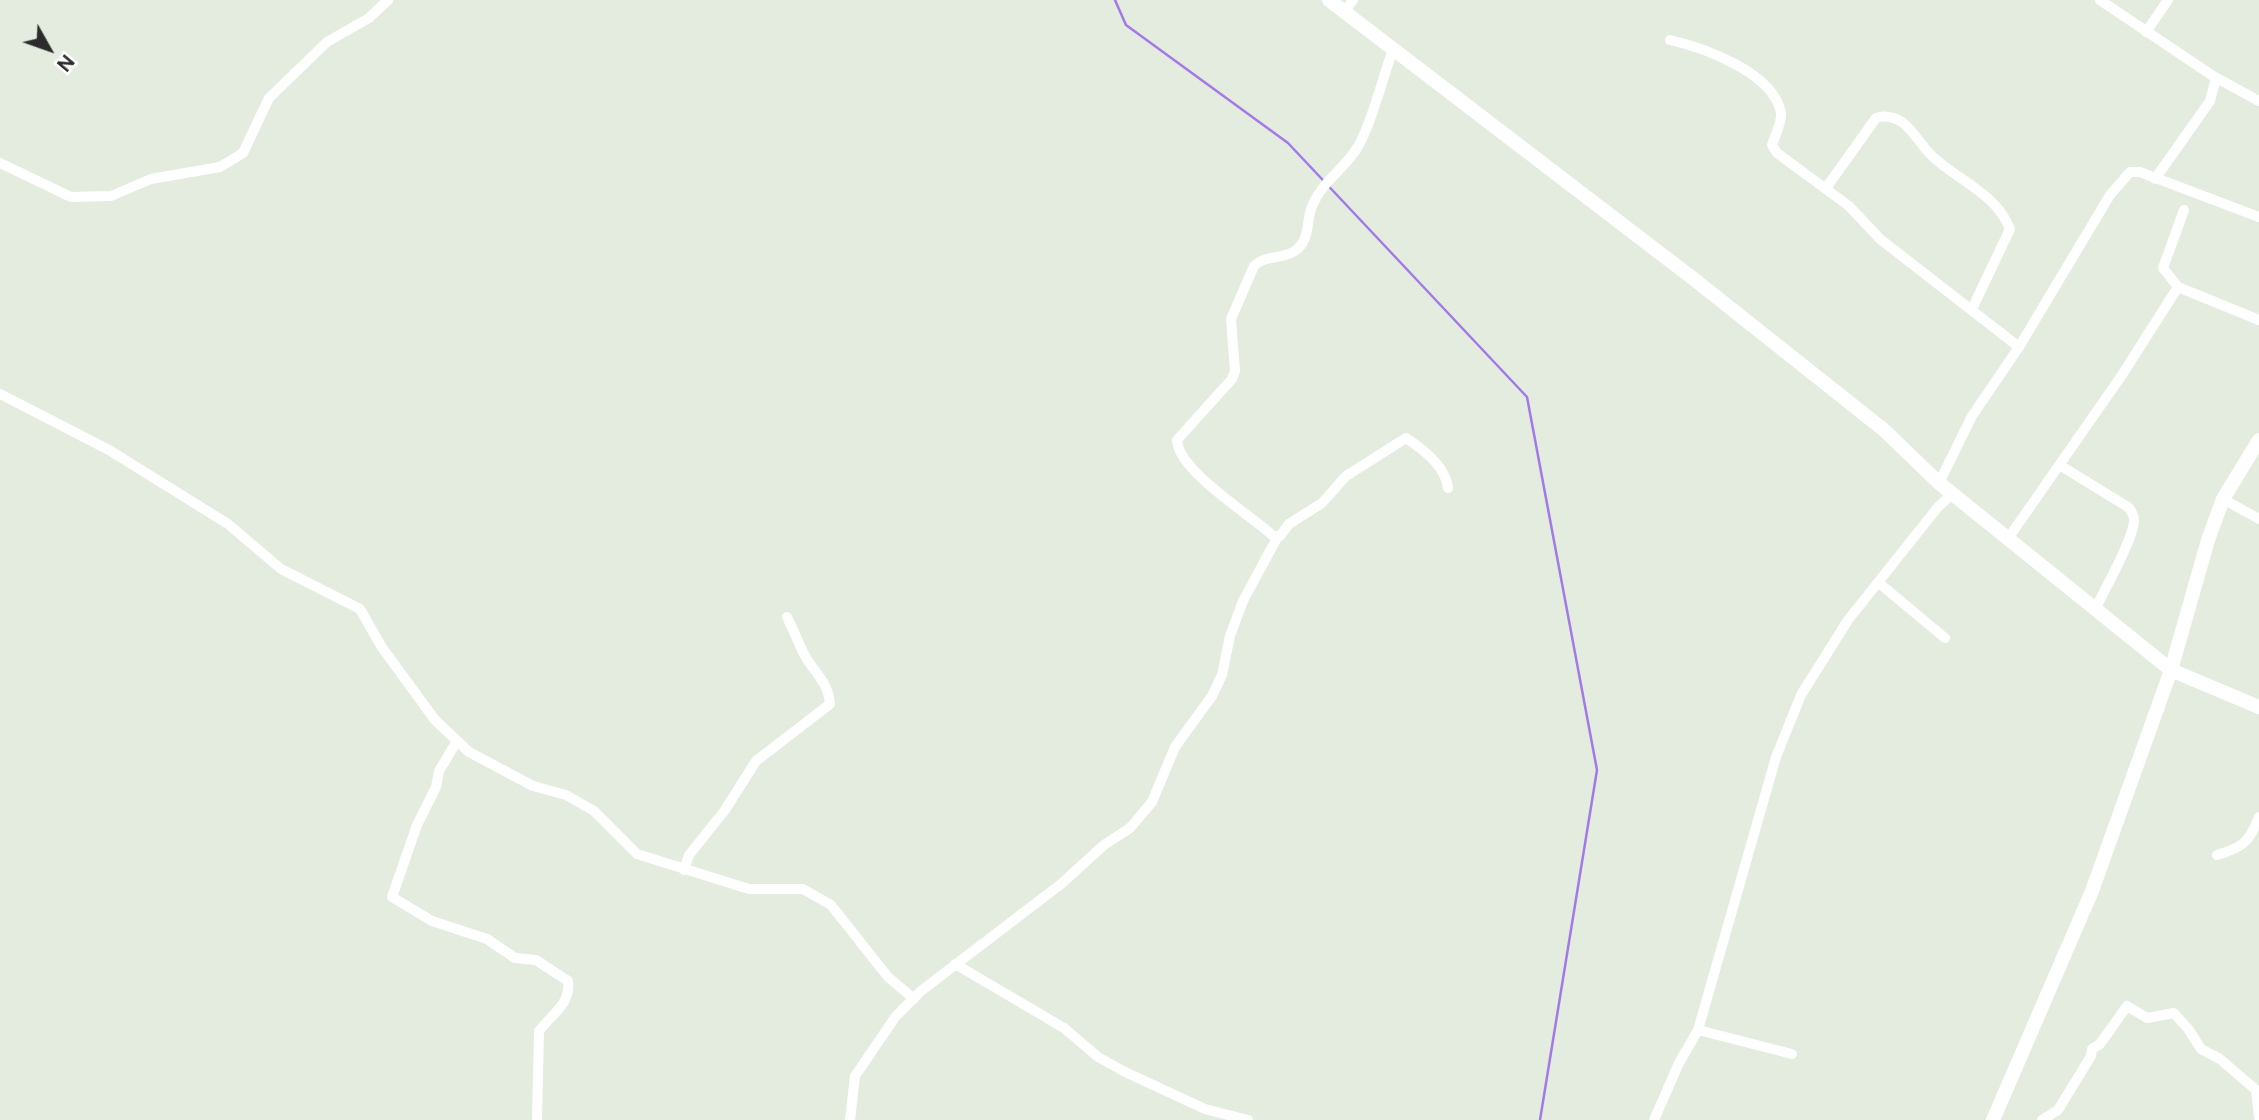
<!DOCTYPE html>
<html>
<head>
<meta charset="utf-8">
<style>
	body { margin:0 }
	#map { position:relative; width:2259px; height:1120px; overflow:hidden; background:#e3ecdf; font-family:Figtree,sans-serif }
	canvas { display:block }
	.north { position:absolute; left:14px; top:14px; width:70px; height:70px; -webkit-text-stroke:5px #fff; paint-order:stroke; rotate:130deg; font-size:19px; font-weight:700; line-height:28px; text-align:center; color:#2c2c2c }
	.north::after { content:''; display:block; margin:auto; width:24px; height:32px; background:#2c2c2c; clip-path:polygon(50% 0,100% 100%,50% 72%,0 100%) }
</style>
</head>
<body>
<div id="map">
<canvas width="2259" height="1120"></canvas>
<div class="north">N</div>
</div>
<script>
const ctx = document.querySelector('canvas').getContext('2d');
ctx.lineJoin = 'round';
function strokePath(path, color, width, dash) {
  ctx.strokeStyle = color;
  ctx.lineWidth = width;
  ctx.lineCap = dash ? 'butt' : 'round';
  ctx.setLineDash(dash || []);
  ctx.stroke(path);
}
const stream = new Path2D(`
	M1115,0L1126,25L1288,143L1527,397L1597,770L1540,1120`);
const street = new Path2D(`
	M2100,0L2213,76L2259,101
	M1344,12L1353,0
	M2146,32L2168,0
	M1670,40C1705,48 1774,73 1781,113C1782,122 1775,136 1772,145L1777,153L1849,206L1880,239L2019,347
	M1393,50C1382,79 1375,112 1361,141C1350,165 1324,179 1313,204C1305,220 1312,241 1293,252C1281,259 1265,255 1254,266L1231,319L1235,371L1232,379L1177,440C1178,471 1251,515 1273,536H1280L1289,524L1322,503L1346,476L1406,438C1423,449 1446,467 1448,488
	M0,163L71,197L111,196L151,179L220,167L243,153L269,98L327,42L369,18L388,0
	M2155,179L2210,101L2216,78
	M1826,188L1876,118C1885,115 1894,117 1902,122C1913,130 1921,145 1931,155C1958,181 1996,193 2010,229L1972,309
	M2178,287L2163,268L2184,210
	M0,394L109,450L228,524L281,569L360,609L381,646L435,720L469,752L533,786L566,795L594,811L637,854L749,889H803L831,905L888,977L914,999
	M2061,466L2128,507C2132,511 2134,516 2134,522C2131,544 2105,588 2095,610
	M1939,483L1972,416L2019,347L2110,195L2130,172H2140L2259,217
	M2223,499L2259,519
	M2007,540L2122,375L2178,287L2259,320
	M1879,583L1945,638
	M457,741L439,771L436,787L417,825L392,897L432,921L487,939L515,958L536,960L568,981C571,1004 552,1014 539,1031L537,1120
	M2217,855C2244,847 2249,842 2259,817
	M684,870L689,855L725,810L756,761L830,704C828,681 814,673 804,654C798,642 793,629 787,617
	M955,964L1064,1028L1098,1057L1125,1072L1205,1109L1248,1120
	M1698,1030L1792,1054
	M850,1120L855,1076L896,1016L921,991L1061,884L1104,845L1130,828L1152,802L1175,747L1212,696L1222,675L1230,636L1243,601L1278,536
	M1654,1120L1679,1063L1698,1030L1776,757L1801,695L1848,620L1938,507L1952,494
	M2042,1120L2058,1110L2091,1056L2092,1049L2100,1044L2127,1006L2147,1018L2174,1013L2189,1030L2201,1049L2220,1059L2256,1090L2259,1117`);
const secondary = new Path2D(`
	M1329,0L1695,280L1884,430L1939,483L2171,670L2259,707
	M1993,1120L2092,891L2171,670L2208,540L2223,499L2259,440`);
strokePath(stream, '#a379e7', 2.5);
strokePath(street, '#fff', 10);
strokePath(secondary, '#fff', 14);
</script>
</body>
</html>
